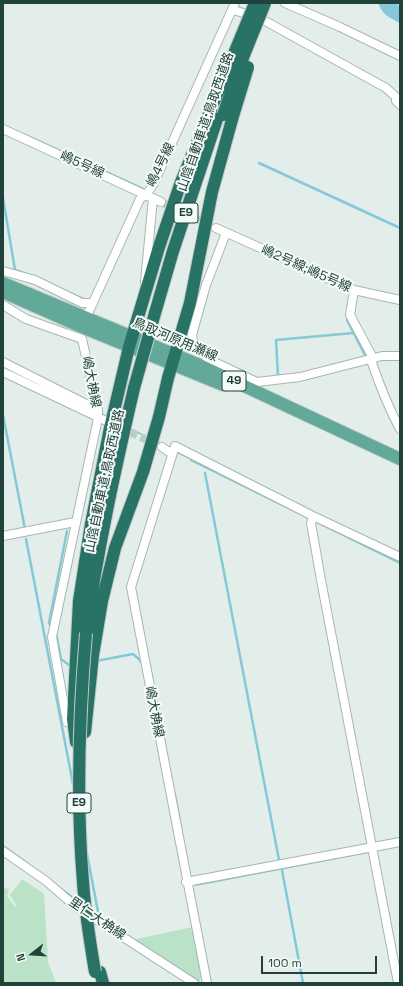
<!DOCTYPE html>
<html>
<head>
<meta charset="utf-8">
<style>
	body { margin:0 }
	#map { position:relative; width:403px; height:986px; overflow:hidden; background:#e3eeea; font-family:"Space Grotesk",sans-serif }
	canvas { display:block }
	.frame { position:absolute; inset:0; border:4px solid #20423b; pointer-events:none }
	.north { position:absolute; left:12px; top:934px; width:40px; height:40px; -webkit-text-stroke:3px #f4faf7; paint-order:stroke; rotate:253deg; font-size:11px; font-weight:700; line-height:16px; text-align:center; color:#20423b }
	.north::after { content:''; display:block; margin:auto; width:14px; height:18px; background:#20423b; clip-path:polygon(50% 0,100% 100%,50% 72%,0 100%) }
	.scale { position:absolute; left:261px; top:956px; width:116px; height:18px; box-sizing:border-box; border:2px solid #20423b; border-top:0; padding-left:5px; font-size:12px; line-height:14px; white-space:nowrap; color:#20423b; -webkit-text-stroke:3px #f4faf7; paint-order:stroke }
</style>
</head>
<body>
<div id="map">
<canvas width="403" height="986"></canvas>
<div class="frame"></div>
<div class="north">N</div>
<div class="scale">100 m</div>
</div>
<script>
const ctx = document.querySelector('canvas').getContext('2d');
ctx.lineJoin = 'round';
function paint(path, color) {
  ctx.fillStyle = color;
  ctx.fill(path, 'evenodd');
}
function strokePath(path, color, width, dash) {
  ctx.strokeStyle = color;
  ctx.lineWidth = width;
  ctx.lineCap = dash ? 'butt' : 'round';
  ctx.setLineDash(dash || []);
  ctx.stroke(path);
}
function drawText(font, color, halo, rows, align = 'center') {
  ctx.font = font + ' "Space Grotesk","Noto Sans JP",sans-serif';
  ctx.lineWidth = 4;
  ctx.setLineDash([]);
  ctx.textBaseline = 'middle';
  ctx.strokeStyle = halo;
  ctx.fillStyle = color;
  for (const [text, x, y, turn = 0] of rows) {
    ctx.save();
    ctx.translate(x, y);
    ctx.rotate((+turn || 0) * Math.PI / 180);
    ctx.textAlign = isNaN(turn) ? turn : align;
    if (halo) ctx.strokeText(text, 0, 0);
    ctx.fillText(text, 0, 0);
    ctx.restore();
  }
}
const green = new Path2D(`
	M22,879L44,894L48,962L56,983H3V888L9,889L7,896L15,907L16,905L10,895Z
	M193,927L202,975L199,983L132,940Z`);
const water = new Path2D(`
	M378,3H395L400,6V23C388,17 383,15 378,3Z
	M3,363L194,460L193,461L101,415L3,368Z
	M367,852L368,853L196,886L195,884Z`);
const stream = new Path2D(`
	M25,135L143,189
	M259,163L400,228
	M3,198L15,270L21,272
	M70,293L85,300
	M348,315L347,320L366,357
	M275,376H278L276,340L353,333
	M3,415L25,529
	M191,460L400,563
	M205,473L279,860
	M26,539L73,784
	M52,628L49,623L67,531
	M56,633L61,659L69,665H72
	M96,661L133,654L140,660L141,662
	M174,791L180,821
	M3,846L28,864
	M87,854L99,917
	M282,870L303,983
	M64,891L81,904
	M90,910L99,917`);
const minorTunnel = new Path2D(`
	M161,202L216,228
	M108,422L162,447`);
const minor = new Path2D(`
	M285,3L340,27L400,56
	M233,10L247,14
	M267,22L386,88L396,97V101L400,105
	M3,129L161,202
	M216,228L354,290L400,300
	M226,233L206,285L192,335L193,341L208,359L257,382
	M3,271L35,280L82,303H93
	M145,282L153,198
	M354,290L350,315L373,358L372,363C380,386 388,407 400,429
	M3,305L26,319L82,339L98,410V418L52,637L67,722
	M86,318L140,199L146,195L153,185L235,3
	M3,362L98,410
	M3,372L104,420
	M257,382L300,377L382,356H400
	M162,447L172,454
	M313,516L311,523L321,580L398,983
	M3,536L75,522
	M3,851L46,881L75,906L194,983
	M186,882L400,842
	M207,983L131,587L175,446L313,516L400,557`);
const primary = new Path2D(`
	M3,283L195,363L400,459
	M3,292L84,328L223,385`);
const motorway = new Path2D(`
	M155,313L173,251L219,113
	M86,633C97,551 115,470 134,388
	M85,732L93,655L102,601L115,548L143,472L159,417L168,378L190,303L212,192L233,116
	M76,742L73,719L79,601L91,524L110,428L129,347L159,247L181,182L211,109
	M100,972L103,983`);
const motorwayBridge = new Path2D(`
	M211,109L255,3
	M223,115L244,55L265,3
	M233,116L248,67
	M134,388L155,313
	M86,633C79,716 76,799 83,882C85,912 90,942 95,972`);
const shields = [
	[186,213,24],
	[234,381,24],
	[79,803,24]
];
const shieldNames = [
	["E9",186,213],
	["49",234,381],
	["E9",79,803]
];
const streetNames = [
	["山陰自動車道;鳥取西道路",206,122,-71],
	["嶋5号線",82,165,25],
	["嶋4号線",161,165,-64],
	["嶋2号線;嶋5号線",306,269,24],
	["鳥取河原用瀬線",175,340,23],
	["嶋大桷線",91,382,79],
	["山陰自動車道;鳥取西道路",105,481,-78],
	["嶋大桷線",154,712,79],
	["里仁大桷線",97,919,34]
];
paint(green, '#b9e2c6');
paint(water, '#85c8d9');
strokePath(stream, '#85c8d9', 2.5);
strokePath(minorTunnel, '#bcccc7', 8, [8, 4]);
strokePath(minor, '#a5b7b2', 10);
strokePath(primary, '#c1cac8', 14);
strokePath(motorway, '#c1cac8', 14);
strokePath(minor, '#fff', 8);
strokePath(primary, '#62a99a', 12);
strokePath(motorway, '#287266', 12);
strokePath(motorwayBridge, '#c1cac8', 14, []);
strokePath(motorwayBridge, '#287266', 12);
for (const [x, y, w] of shields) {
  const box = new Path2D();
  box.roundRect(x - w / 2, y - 10, w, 20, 3);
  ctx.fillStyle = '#f4faf7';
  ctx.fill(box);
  strokePath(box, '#20423b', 1);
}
drawText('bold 12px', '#20423b', null, shieldNames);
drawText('13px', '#20423b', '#f4faf7', streetNames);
</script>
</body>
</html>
